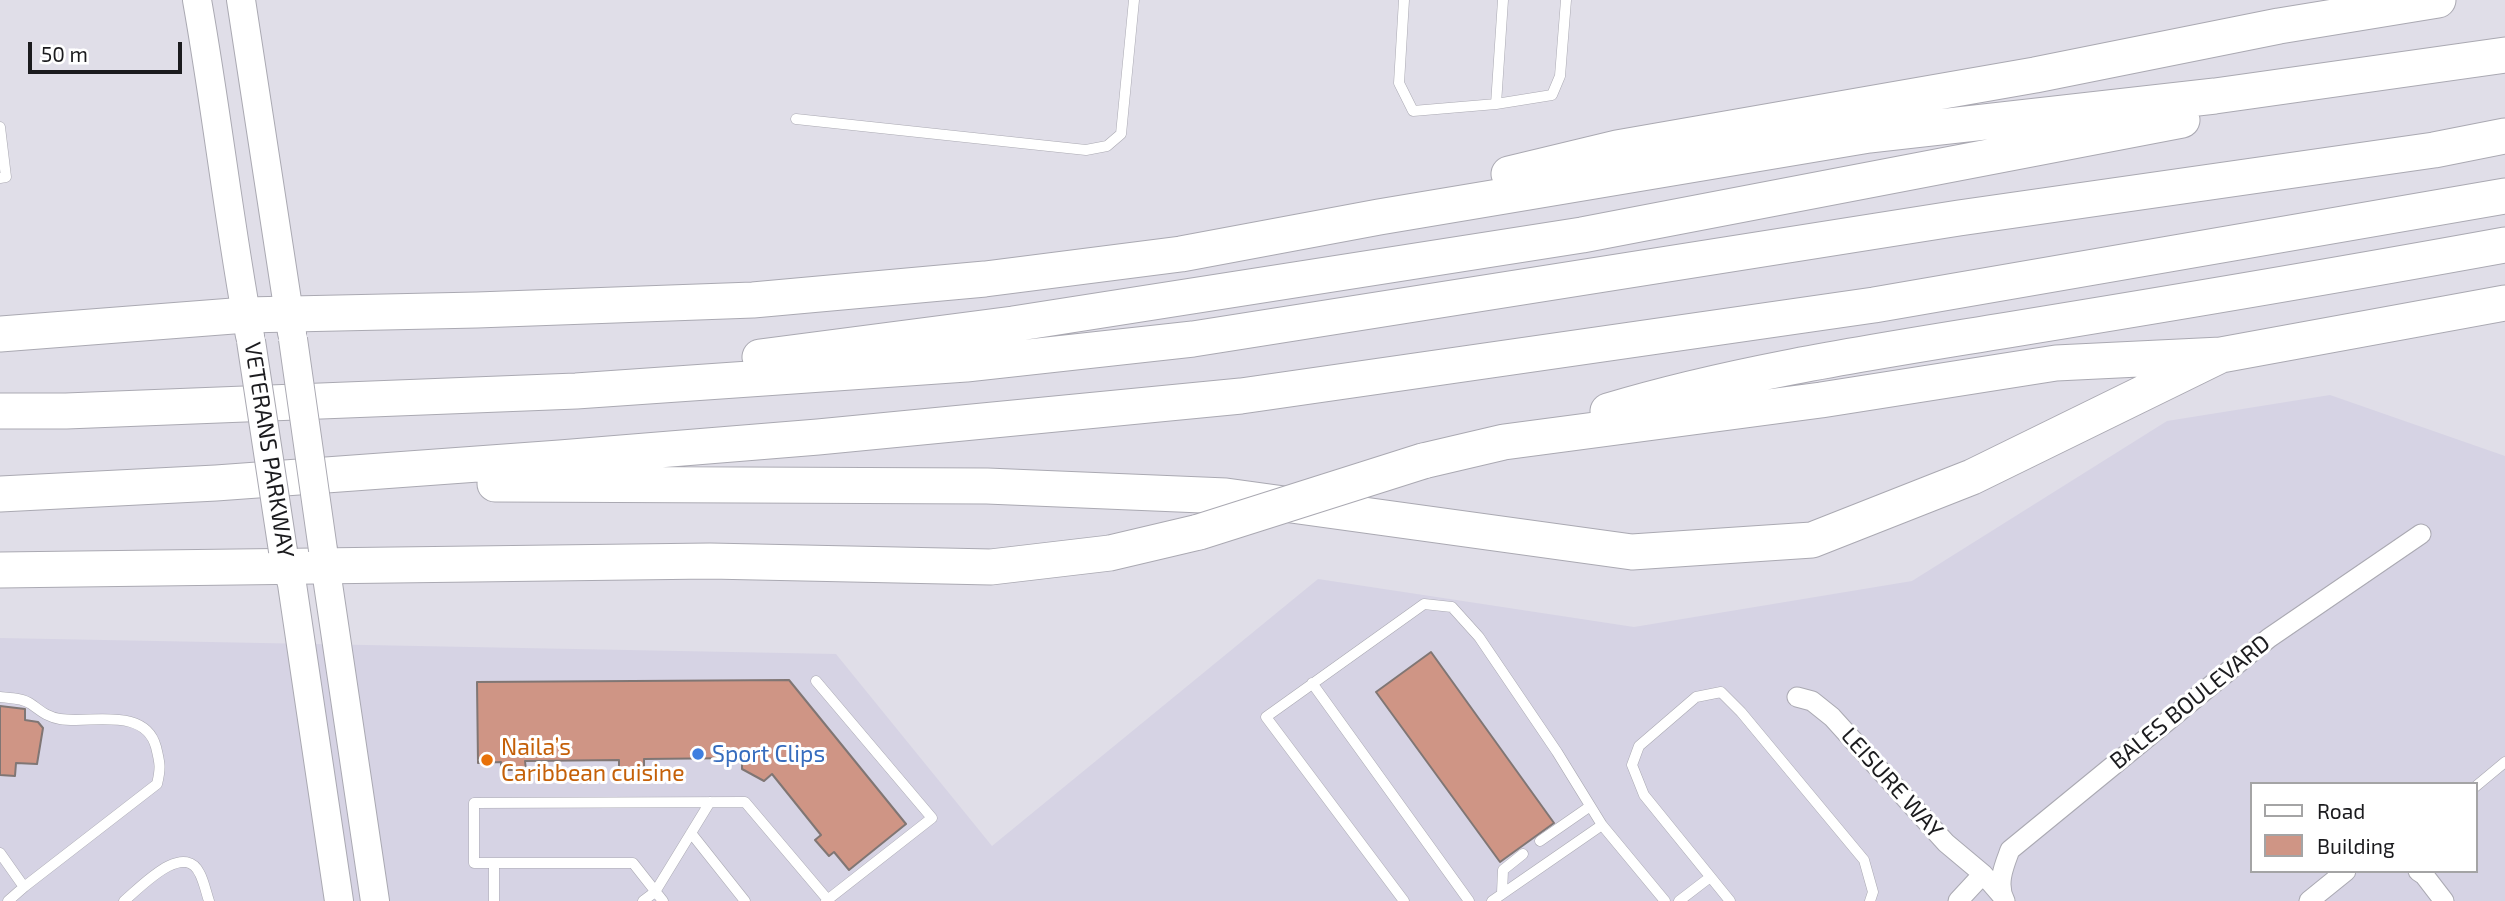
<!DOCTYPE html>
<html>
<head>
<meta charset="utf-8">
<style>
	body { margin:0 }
	#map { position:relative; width:2505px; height:901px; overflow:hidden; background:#e0dee8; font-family:"Exo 2",sans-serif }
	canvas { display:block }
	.legend { position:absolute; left:2250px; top:782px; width:228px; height:91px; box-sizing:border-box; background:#fff; border:2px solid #a4a4a5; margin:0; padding:9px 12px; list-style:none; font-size:21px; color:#1b1b1e }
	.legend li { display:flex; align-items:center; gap:14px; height:35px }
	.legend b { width:35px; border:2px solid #a4a4a5 }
	.scale { position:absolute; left:28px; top:42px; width:154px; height:32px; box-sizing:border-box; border:4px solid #1b1b1e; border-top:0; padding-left:9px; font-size:21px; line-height:24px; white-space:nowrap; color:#1b1b1e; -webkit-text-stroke:5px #fff; paint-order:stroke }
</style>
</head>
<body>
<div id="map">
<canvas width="2505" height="901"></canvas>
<ul class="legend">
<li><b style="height:9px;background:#fff"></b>Road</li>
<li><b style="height:19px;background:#cf9585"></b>Building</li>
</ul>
<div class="scale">50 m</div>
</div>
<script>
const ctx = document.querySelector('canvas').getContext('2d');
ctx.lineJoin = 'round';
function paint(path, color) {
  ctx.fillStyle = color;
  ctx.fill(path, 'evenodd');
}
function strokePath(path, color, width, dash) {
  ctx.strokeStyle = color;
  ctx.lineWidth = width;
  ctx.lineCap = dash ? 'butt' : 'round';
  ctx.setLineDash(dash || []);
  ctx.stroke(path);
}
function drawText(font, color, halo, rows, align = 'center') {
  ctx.font = font + ' "Exo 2",sans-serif';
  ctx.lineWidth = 6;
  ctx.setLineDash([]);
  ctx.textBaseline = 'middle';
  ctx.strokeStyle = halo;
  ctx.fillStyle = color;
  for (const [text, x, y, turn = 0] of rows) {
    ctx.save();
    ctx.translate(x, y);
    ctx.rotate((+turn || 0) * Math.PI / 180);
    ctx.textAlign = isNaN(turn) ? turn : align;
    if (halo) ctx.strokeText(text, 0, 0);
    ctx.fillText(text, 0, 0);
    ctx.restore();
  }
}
const built = new Path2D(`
	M2330,395L2505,456V901H0V638L836,654L992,846L1318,579L1634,627L1912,581L2167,421ZM2251,784H2475V871H2251Z`);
const building = new Path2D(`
	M1431,652L1554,823L1500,862L1376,692Z
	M789,680L906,824L849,870L834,852L829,856L815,840L821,835L772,774L764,781L742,769V758L644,759V769H619V760L525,761L526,770H501V762L478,763L477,682Z
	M0,706L25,709V720L38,722L43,728L37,764L16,763L15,776L0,775Z`);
const service = new Path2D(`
	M1404,0L1399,83L1413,111L1496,104L1503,0
	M1496,104L1552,95L1560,76L1566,0
	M796,119L1086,150L1107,146L1121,134L1134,0
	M0,127L6,177L0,178
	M816,681L932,818L826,901
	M1312,683L1469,901
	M0,697C10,698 23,698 31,704C41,711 47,717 60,719C90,724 145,706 156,747C160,763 161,768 157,784L24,887L0,853
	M2475,787L2505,762
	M691,833L745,901
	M1540,841L1589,807
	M494,863V901
	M1502,893L1503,870L1523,854
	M8,901L24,887
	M124,901C141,887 184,840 200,874C204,882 206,892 209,901
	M643,901L655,892L710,802
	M663,901L633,863H474V803L745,802L828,900
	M1404,901L1266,717L1424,604L1452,607L1479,637L1557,752L1602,825L1665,901
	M1492,901L1602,825
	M1679,901L1709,878
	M1730,901L1644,795L1632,765L1639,746L1696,697L1721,692L1741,712L1864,860L1873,892L1870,901`);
const minor = new Path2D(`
	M1797,697L1812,701L1832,717L1946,843L1983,874L2002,896
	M2418,871L2424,875L2444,901
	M1958,901L1983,874
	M2005,901C1996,884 2004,866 2010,850L2269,638L2421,534
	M2309,901L2346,871`);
const secondary = new Path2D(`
	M197,0C217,112 229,224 250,336
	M241,0L292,333
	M323,550L375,901
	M283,551L292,584L339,901`);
const motorway = new Path2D(`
	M1509,174L1617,148L2035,75L2279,26L2438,0
	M0,334L246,315L477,310L753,300L985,279L1181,254L1379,217L1869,135L2215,96L2505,55
	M760,357L1013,324L1582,235L2182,120
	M0,411H66L576,391L966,364L1193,339L1959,218L2434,150L2505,136
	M1608,411C1738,372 1874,352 2008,330C2174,303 2340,275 2505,245
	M1423,461L1504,442L1821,400L2056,363L2221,355L2505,303
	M495,484L987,486L1226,496L1632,552L1812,540L1972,477L2221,355
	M0,494L216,483L560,458L818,437L1241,396L1874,305L2505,196
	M0,570L710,561L991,567L1110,553L1199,532`);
const secondaryBridge = new Path2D(`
	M293,339L323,550
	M251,341L283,551`);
const motorwayBridge = new Path2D(`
	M1199,532L1423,461`);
const markers = [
	[698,754,7,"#3f7fe0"],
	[487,760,7,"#e8710a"]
];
const streetNames = [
	["VETERANS PARKWAY",269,450,81],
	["BALES BOULEVARD",2190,702,-39],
	["LEISURE WAY",1892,783,48]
];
const foodNames = [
	["Naila’s",501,747],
	["Caribbean cuisine",501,773]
];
const shopNames = [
	["Sport Clips",712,754]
];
paint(built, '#d6d3e4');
paint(building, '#cf9585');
strokePath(building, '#807674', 2);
strokePath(service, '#aaa9b2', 11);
strokePath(minor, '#aaa9b2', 21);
strokePath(secondary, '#aaa9b2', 30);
strokePath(motorway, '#aaa9b2', 37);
strokePath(service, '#fff', 10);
strokePath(minor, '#fff', 19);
strokePath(secondary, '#fff', 28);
strokePath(motorway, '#fff', 35);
strokePath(secondaryBridge, '#aaa9b2', 30, []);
strokePath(motorwayBridge, '#aaa9b2', 37, []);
strokePath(secondaryBridge, '#fff', 28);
strokePath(motorwayBridge, '#fff', 35);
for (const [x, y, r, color] of markers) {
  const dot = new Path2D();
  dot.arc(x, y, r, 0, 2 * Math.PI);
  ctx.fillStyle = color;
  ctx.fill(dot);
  strokePath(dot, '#fff', 2.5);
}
drawText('23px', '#1b1b1e', '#fff', streetNames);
drawText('23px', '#c56008', '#fff', foodNames, 'left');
drawText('23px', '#366cbe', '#fff', shopNames, 'left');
</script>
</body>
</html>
